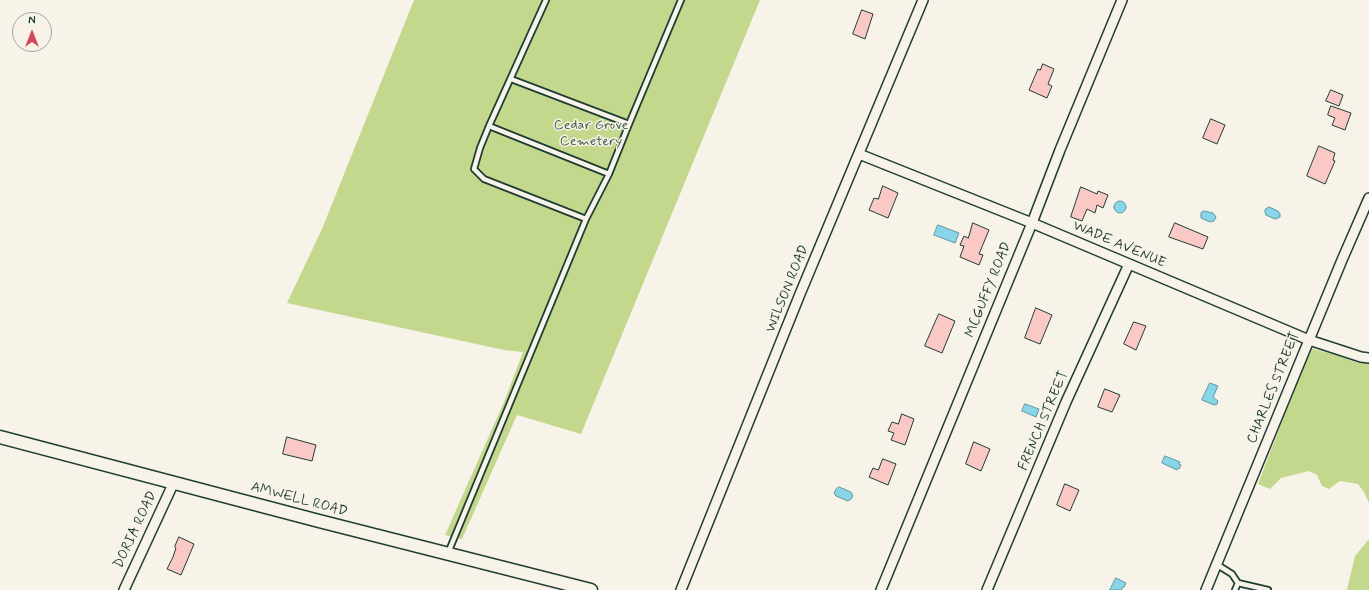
<!DOCTYPE html>
<html>
<head>
<meta charset="utf-8">
<style>
	body { margin:0 }
	#map { position:relative; width:1369px; height:590px; overflow:hidden; background:#f7f3e8; font-family:Mynerve,sans-serif }
	canvas { display:block }
	.north { position:absolute; left:12px; top:12px; width:40px; height:40px; box-sizing:border-box; background:#f7f3e8; border:1px solid #a1aaa0; border-radius:50%; rotate:0deg; font-size:11px; font-weight:700; line-height:16px; text-align:center; color:#1f3d34 }
	.north::after { content:''; display:block; margin:auto; width:14px; height:18px; background:#d1495b; clip-path:polygon(50% 0,100% 100%,50% 72%,0 100%) }
</style>
</head>
<body>
<div id="map">
<canvas width="1369" height="590"></canvas>
<div class="north">N</div>
</div>
<script>
const ctx = document.querySelector('canvas').getContext('2d');
ctx.lineJoin = 'round';
function paint(path, color) {
  ctx.fillStyle = color;
  ctx.fill(path, 'evenodd');
}
function strokePath(path, color, width, dash) {
  ctx.strokeStyle = color;
  ctx.lineWidth = width;
  ctx.lineCap = dash ? 'butt' : 'round';
  ctx.setLineDash(dash || []);
  ctx.stroke(path);
}
function drawText(font, color, halo, rows, align = 'center') {
  ctx.font = font + ' Mynerve,sans-serif';
  ctx.lineWidth = 3;
  ctx.setLineDash([]);
  ctx.textBaseline = 'middle';
  ctx.strokeStyle = halo;
  ctx.fillStyle = color;
  for (const [text, x, y, turn = 0] of rows) {
    ctx.save();
    ctx.translate(x, y);
    ctx.rotate((+turn || 0) * Math.PI / 180);
    ctx.textAlign = isNaN(turn) ? turn : align;
    if (halo) ctx.strokeText(text, 0, 0);
    ctx.fillText(text, 0, 0);
    ctx.restore();
  }
}
const green = new Path2D(`
	M414,0H760L581,434L517,415L462,539L445,535L504,402L523,352L504,350L287,303L322,229Z
	M1310,348L1336,355L1358,363H1369V503L1364,492L1358,484L1340,481L1329,489L1322,486L1317,475L1309,471L1281,478L1270,489L1258,484Z
	M1369,539V590H1347L1355,556Z`);
const water = new Path2D(`
	M1114 207a6 6 0 1 1 12 0a6 6 0 1 1-12 0Z
	M1269,207L1278,211L1280,214V217L1275,219L1266,215L1265,212V210Z
	M1204,211L1213,213L1216,217L1214,221L1210,222L1201,218V213Z
	M938,225L959,233L955,243L934,235Z
	M1210,383L1218,386L1213,397L1218,401L1217,404L1214,405L1202,400Z
	M1025,404L1039,409L1036,417L1022,411Z
	M1165,456L1180,462L1179,464L1181,465L1179,469L1178,468L1177,470L1162,463Z
	M839,487L851,492L853,496L851,499L848,501L836,496L834,493L836,489Z
	M1116,578L1126,583L1124,587H1123L1121,590H1110Z`);
const building = new Path2D(`
	M862,10L873,14L865,39L853,34Z
	M1043,64L1054,69L1048,84L1052,86L1047,98L1029,90L1038,69L1040,70Z
	M1331,90L1343,95L1339,106L1326,101Z
	M1331,106L1351,113L1345,130L1332,125L1335,118L1328,115Z
	M1211,119L1225,125L1217,144L1203,138Z
	M1319,146L1335,153L1333,160L1335,161L1325,184L1307,176Z
	M883,186L898,193L888,218L869,210L874,198L878,199Z
	M1081,187L1097,194L1098,191L1108,195L1103,208L1097,205L1095,213L1087,209L1082,221L1071,217Z
	M973,223L989,230L979,254L983,255L979,265L960,257L964,246L960,245L964,236L968,238Z
	M1175,223L1208,237L1203,249L1169,237Z
	M1036,308L1052,315L1040,344L1025,338Z
	M939,314L955,321L942,353L925,346Z
	M1134,322L1146,326L1136,350L1124,344Z
	M1105,389L1120,395L1112,412L1098,407Z
	M902,414L914,419L905,445L891,440L894,433L888,431L892,422L898,424Z
	M287,437L316,445L312,461L283,454Z
	M974,442L990,449L981,471L966,464Z
	M883,459L896,464L888,485L869,477L873,468L878,470Z
	M1065,484L1079,490L1070,511L1057,505Z
	M179,537L194,544L181,575L167,569L173,557L176,548L175,547Z`);
const service = new Path2D(`
	M546,0L489,126L480,148L474,169L484,179L586,219
	M511,79L629,124
	M489,126L609,174
	M448,553L586,219L609,174L629,124L681,0
	M1216,564L1232,574L1238,583L1268,590
	M1235,590L1238,583`);
const minor = new Path2D(`
	M859,154L1032,223L1309,340L1361,357L1369,358
	M124,590L174,482
	M681,590L800,294L923,0
	M881,590L1032,223L1060,150L1122,0
	M987,590L1066,402L1129,264
	M1206,590L1342,260L1369,198`);
const secondary = new Path2D(`
	M0,437L319,521L591,590`);
const parkNames = [
	["Cedar Grove",591,126],
	["Cemetery",591,142]
];
const streetNames = [
	["WADE AVENUE",1119,245,23],
	["WILSON ROAD",788,289,-68],
	["MCGUFFY ROAD",989,290,-68],
	["CHARLES STREET",1274,388,-68],
	["FRENCH STREET",1044,421,-67],
	["AMWELL ROAD",299,500,15],
	["DORIA ROAD",136,530,-65]
];
paint(green, '#c4d88d');
paint(water, '#88d5e7');
strokePath(water, '#5e989f', 1);
paint(building, '#fac9c6');
strokePath(building, '#1f3d34', 1);
strokePath(service, '#1f3d34', 8);
strokePath(minor, '#1f3d34', 12);
strokePath(secondary, '#1f3d34', 15);
strokePath(service, '#f7f3e8', 4.5);
strokePath(minor, '#f7f3e8', 9);
strokePath(secondary, '#f7f3e8', 12);
drawText('14px', '#405c46', '#f7f3e8', parkNames);
drawText('14px', '#1f3d34', '#f7f3e8', streetNames);
</script>
</body>
</html>
